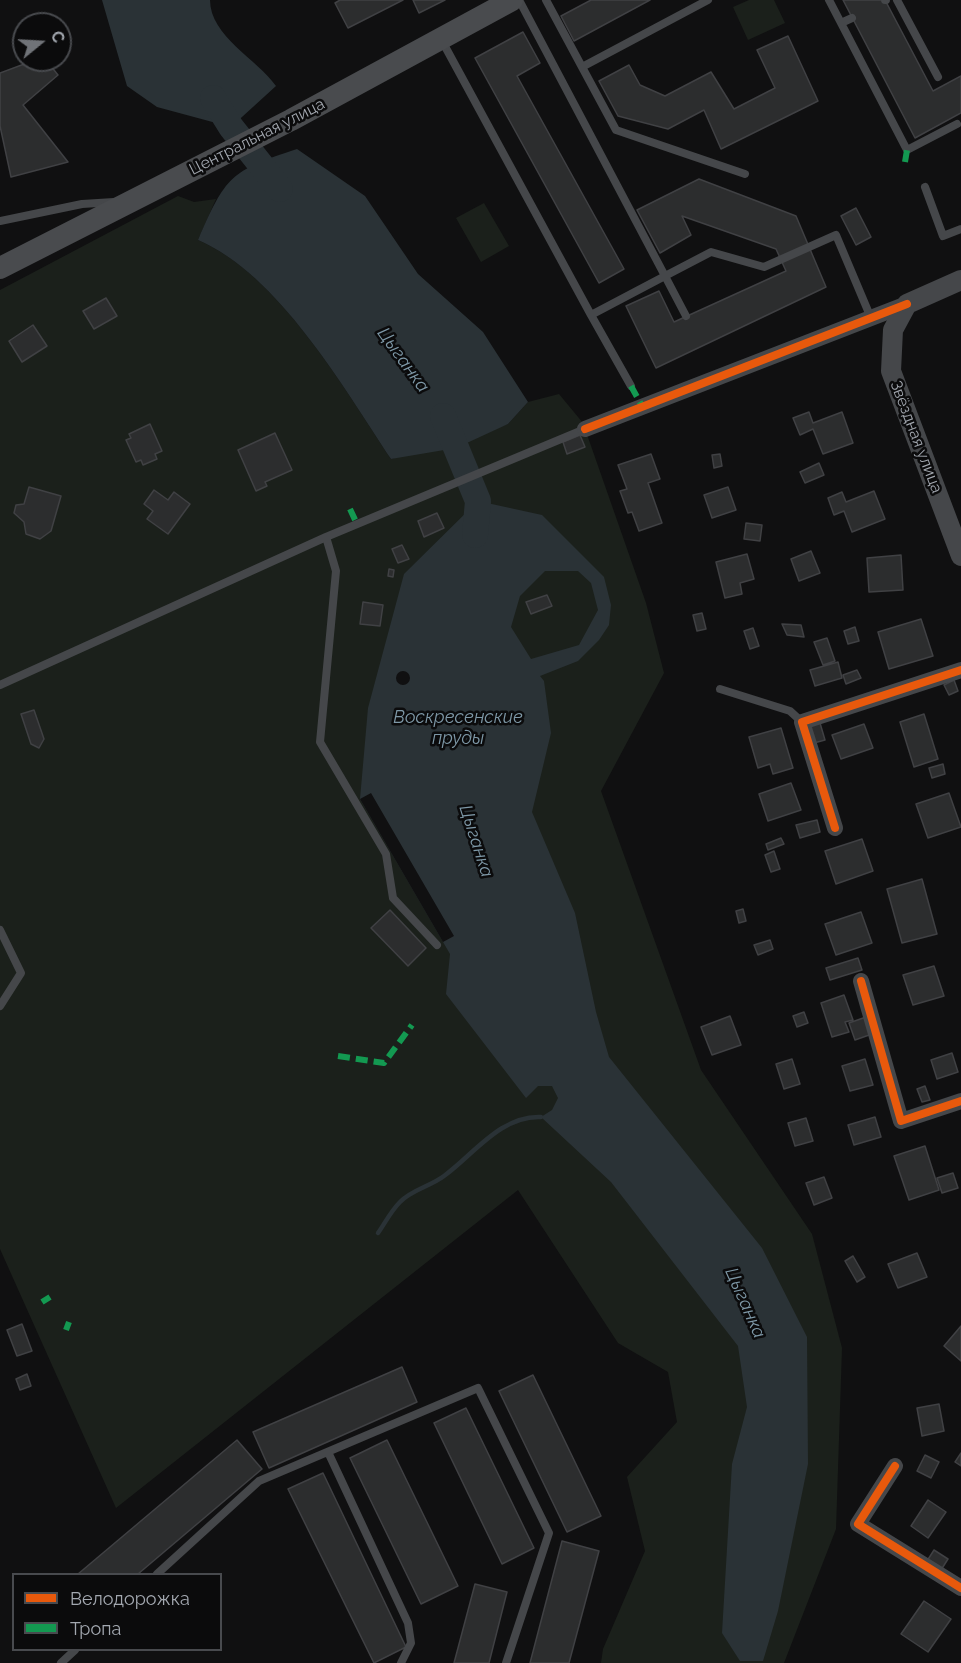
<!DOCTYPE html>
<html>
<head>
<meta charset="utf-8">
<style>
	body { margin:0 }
	#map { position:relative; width:961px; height:1663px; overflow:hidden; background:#101011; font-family:Raleway,sans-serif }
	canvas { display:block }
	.legend { position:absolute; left:12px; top:1573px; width:210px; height:78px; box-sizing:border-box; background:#0b0b0c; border:2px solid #484a4e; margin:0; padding:8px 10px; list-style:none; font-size:18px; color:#a3a8b0 }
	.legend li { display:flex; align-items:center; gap:12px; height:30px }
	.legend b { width:30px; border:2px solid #484a4e }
	.north { position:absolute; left:12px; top:12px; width:60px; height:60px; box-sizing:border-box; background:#0b0b0c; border:2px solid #484a4e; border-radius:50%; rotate:72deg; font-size:16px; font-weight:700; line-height:24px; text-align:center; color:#a3a8b0 }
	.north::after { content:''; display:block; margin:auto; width:21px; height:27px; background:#707378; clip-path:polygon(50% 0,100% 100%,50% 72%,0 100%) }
</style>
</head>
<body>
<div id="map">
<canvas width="961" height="1663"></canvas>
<ul class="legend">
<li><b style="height:8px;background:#e8590c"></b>Велодорожка</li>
<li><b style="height:8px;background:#139951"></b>Тропа</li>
</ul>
<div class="north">С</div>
</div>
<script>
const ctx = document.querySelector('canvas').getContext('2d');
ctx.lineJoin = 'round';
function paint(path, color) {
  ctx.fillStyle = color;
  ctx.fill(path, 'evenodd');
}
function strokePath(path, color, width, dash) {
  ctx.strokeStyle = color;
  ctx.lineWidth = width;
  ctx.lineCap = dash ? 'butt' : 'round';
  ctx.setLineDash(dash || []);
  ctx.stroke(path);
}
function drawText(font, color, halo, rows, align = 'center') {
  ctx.font = font + ' Raleway,sans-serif';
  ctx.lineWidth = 5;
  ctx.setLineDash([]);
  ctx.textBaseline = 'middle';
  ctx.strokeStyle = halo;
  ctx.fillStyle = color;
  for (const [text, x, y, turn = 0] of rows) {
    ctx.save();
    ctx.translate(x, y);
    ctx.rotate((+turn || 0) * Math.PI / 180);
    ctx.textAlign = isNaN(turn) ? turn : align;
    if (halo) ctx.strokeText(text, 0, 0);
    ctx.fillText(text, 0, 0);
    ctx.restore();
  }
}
const green = new Path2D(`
	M749,0H774L785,23L748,40L733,7Z
	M178,196L194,202L216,199L198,240C279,275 343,387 391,459L508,424L528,402L559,394L583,423L646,603L664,673L601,791L701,1070L812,1234L842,1348L836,1529L784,1663H601L603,1649L645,1551L627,1477L677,1422L668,1372L618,1343L518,1190L116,1508L0,1249V290Z
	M484,203L509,246L481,262L456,218Z`);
const water = new Path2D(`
	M102,0H210C210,36 257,59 276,86L231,127L157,107L127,86Z
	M297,149L365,196L418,274L483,332L528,402L508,424L456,448L391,459C343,387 279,275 198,240C226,176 230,171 297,149Z
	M478,501L542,515L604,577L611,605L609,625L599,640L578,661L540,676L544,681L551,733L532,812L575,913L596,1012L609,1057L762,1248L807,1337L808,1464L778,1611L763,1661H740L722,1633L732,1464L747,1407L738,1346L611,1182L541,1117L552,1110L558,1098L552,1086H538L526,1098L446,994L450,954L360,799L368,708L404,574ZM545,571H578L591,583L598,610L579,645L531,659L511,627L520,596Z`);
const pier = new Path2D(`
	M396 678a7 7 0 1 1 14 0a7 7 0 1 1-14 0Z
	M371,793L454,936L443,942L360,799Z`);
const stream = new Path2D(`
	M378,1233C385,1223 391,1211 400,1202C411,1190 431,1186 444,1176C473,1155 501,1115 541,1117`);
const river = new Path2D(`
	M213,98L231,127L280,189
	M443,416L478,501L475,535`);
const building = new Path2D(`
	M340,0H403L348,28L335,3Z
	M413,0H445L419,13Z
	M591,0H650L574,41L561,16Z
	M843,0H885L933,91L961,76V113L915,138Z
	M523,32L540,63L517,76L624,269L599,283L475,58Z
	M788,36L818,101L721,149L704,110L668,129L618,116L599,81L629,65L640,85L665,96L711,72L734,109L775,88L757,50Z
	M35,60H46L58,75L23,105L68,162L11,177L0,126V73Z
	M699,179L796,216L826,287L656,368L626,306L659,291L674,322L786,271L776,249L682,216L691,235L660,253L637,210Z
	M856,208L871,237L856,245L841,216Z
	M106,298L117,316L94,329L83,311Z
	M33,325L47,346L22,362L9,341Z
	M809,412L813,423L842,412L853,443L823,454L813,429L800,435L793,418Z
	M150,424L162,451L155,454L157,459L143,465L141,460L136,462L126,440L131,438L129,434Z
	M275,433L292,470L265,482L267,486L256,491L238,450Z
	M580,435L585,447L567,454L563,442Z
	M651,454L660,479L648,483L662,523L639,531L632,512L628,513L620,491L627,489L618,465Z
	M720,454L722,466L714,468L712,455Z
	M819,463L824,475L805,483L800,472Z
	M29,487L61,496L51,531L40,539L26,534L24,522L14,513L16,505L24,504Z
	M728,487L736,510L712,518L704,495Z
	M154,490L168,500L174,492L190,504L168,534L147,519L153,511L144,504Z
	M874,491L885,519L852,532L844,511L834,515L828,498L842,492L846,502Z
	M437,513L444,528L424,537L418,521Z
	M746,523L762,525L760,541L744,539Z
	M402,545L409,559L398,563L392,549Z
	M811,551L820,573L799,581L791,559Z
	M747,554L754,579L740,583L742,594L725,598L716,562Z
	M901,555L903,590L869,592L867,558Z
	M389,569L394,570L393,577L388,576Z
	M547,595L552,606L531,614L526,602Z
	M363,602L383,605L380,626L360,624Z
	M702,613L706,629L697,631L693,615Z
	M921,619L933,656L889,669L878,632Z
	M782,624L801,625L804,637L787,635Z
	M855,627L859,641L848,644L844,631Z
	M753,628L759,646L750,649L744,631Z
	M827,638L835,661L823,665L814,642Z
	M838,662L842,678L815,686L810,670Z
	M857,670L861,678L846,684L843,675Z
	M954,680L958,691L949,695L944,685Z
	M34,710L44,739L39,748L31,744L21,714Z
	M924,714L938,759L914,767L900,722Z
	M820,723L825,740L814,743L808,727Z
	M864,724L873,748L841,759L832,735Z
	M781,728L793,768L773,774L770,764L758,768L749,737Z
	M943,764L945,774L932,778L929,768Z
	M791,783L801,810L768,821L759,794Z
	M949,793L961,827L928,838L916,804Z
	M817,820L820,832L800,838L796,825Z
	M781,838L784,844L768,850L766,844Z
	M862,839L873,871L836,884L825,851Z
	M774,851L780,869L771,872L765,855Z
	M922,879L937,934L902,943L887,889Z
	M743,909L746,921L739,923L736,911Z
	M390,910L426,948L408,966L371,928Z
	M861,912L872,943L836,955L825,924Z
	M770,940L773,949L758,955L754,945Z
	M858,958L862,970L830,980L826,968Z
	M934,966L944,996L913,1005L903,975Z
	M844,995L853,1020L845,1022L849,1032L832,1037L821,1003Z
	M804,1012L808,1023L797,1027L793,1016Z
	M730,1016L741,1045L712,1055L701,1027Z
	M866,1017L872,1034L855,1040L849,1023Z
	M952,1053L958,1072L937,1079L931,1060Z
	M792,1059L800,1084L784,1089L776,1064Z
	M865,1059L873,1085L850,1091L842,1066Z
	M925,1086L930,1100L922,1102L917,1089Z
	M875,1117L881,1137L854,1145L848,1125Z
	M806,1118L813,1141L795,1146L788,1123Z
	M925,1146L939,1190L909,1200L894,1156Z
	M953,1173L958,1188L942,1193L937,1178Z
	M824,1177L832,1198L814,1205L806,1183Z
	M917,1253L927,1277L898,1288L888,1264Z
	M853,1256L865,1277L857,1282L845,1261Z
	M22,1324L32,1351L17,1356L7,1330Z
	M961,1326V1361L944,1346Z
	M402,1367L417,1402L269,1468L253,1432Z
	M27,1374L31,1386L20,1390L16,1379Z
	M533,1375L601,1516L567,1532L499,1391Z
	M939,1404L944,1431L922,1436L917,1408Z
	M466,1408L534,1548L502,1564L434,1423Z
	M237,1440L262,1469L138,1574H78Z
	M387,1440L458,1586L421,1604L350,1458Z
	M961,1453V1466L955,1462Z
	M925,1455L939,1462L931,1478L917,1471Z
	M323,1473L406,1647L374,1663L288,1489Z
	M928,1500L946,1512L928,1538L911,1526Z
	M562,1541L599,1551L569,1663H530Z
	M934,1550L948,1559L941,1570L927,1561Z
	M475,1584L507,1592L489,1663H454Z
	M924,1601L951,1619L928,1652L901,1634Z`);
const service = new Path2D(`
	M546,0L582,67L708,0
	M829,0L841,23L852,18
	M885,0H886
	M897,0L938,77
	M841,23L907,150L957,124
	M441,39L591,315L665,276L519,0
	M582,67L616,130L745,174
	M925,187L943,236L961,229
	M0,221L82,204L114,202
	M591,315L631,386
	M686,316L665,276L711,252L764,267L836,235L871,318
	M326,537L336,571L320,742L386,854L393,898L437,945
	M0,685L326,537L585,429
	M720,689L790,711L802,722
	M0,930L21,973L0,1006
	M328,1452L408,1623L411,1643L401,1663
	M157,1574L259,1481L478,1388L549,1533L506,1663
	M61,1663L75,1650`);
const minor = new Path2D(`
	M585,429L907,304
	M835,828L802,722L961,670
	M861,981L901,1121L961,1101
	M895,1466L858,1524L961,1588`);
const tertiary = new Path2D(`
	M961,280L907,304L893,330L891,371L961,556`);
const secondary = new Path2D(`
	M0,268L291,120L512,0`);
const quiet = new Path2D(`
	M905,162L907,150
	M631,386L642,406
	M350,509L357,524
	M338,1056L384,1063L412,1025
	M42,1302L50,1297
	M66,1330L69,1322`);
const cycleway = new Path2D(`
	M585,429L907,304
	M835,828L802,722L961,670
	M861,981L901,1121L961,1101
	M895,1466L858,1524L961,1588`);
const streetNames = [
	["Центральная улица",257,137,-27],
	["Звёздная улица",916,437,69]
];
const waterNames = [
	["Цыганка",403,360,54],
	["Воскресенские",458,718],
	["пруды",458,739],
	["Цыганка",476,841,72],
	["Цыганка",745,1303,66]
];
paint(green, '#1b201b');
paint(water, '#2a3236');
paint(pier, '#101011');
strokePath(stream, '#2a3236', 4.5);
strokePath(river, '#2a3236', 26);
paint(building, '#2c2d2e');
strokePath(building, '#404144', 1.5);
strokePath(service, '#45474a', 8);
strokePath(minor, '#45474a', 16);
strokePath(tertiary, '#45474a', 20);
strokePath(secondary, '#494b4e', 22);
strokePath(quiet, '#139951', 6, [12, 6]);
strokePath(cycleway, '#e8590c', 8);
drawText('16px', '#a3a8b0', '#0b0b0c', streetNames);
drawText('italic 18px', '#7e98a7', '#0b0b0c', waterNames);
</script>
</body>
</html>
